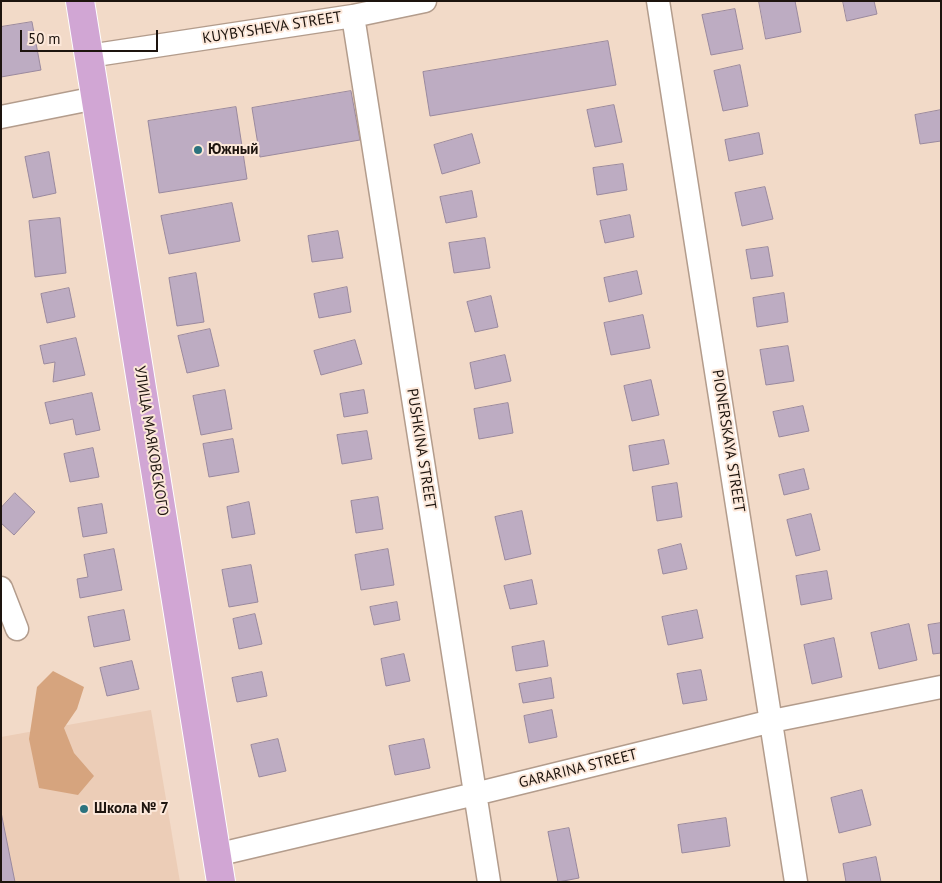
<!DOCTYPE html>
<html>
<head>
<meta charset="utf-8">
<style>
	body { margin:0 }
	#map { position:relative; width:942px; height:883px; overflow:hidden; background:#f2dac8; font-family:"PT Sans",sans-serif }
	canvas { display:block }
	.frame { position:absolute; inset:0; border:2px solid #1d140e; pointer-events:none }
	.scale { position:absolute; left:20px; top:30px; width:138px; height:22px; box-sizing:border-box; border:2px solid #1d140e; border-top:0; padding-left:6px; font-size:15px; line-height:18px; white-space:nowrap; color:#1d140e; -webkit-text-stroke:4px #fce8da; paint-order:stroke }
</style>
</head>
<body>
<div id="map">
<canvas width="942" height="883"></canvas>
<div class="frame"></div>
<div class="scale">50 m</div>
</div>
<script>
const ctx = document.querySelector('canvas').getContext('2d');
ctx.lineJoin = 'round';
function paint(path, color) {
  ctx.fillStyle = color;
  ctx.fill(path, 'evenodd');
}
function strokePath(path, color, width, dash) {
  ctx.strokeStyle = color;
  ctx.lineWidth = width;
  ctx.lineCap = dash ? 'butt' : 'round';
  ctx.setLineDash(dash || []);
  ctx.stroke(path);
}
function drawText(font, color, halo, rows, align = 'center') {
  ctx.font = font + ' "PT Sans",sans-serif';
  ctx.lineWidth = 4;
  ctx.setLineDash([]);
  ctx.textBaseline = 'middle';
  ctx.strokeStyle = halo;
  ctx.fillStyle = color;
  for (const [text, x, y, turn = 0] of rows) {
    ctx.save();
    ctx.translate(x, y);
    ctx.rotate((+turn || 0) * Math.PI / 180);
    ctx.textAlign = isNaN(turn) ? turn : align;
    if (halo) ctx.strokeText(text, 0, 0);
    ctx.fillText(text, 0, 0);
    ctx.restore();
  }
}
const built = new Path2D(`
	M151,710L180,882H1V737Z`);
const forest = new Path2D(`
	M53,671L84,687L77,709L64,728L74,753L94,776L78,795L39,788L29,739L37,687Z`);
const building = new Path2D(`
	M759,1H795L801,32L766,39Z
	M843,1H874L877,14L847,21Z
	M735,9L743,49L711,55L702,15Z
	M32,22L41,70L1,77V27Z
	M608,41L616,85L430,116L423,72Z
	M740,65L748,106L723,111L714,71Z
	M351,91L360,140L260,157L252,108Z
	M614,105L622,142L595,147L587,110Z
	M236,107L247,179L159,193L148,121Z
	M941,110V141L920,144L915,115Z
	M759,133L763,154L729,161L725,140Z
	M472,134L480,163L442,174L434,145Z
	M49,152L56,193L33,198L25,157Z
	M623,164L627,190L597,195L593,168Z
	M765,187L773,219L742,226L735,193Z
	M472,191L477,217L446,223L440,197Z
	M232,203L240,241L169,254L161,216Z
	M630,215L634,237L605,243L600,221Z
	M60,218L66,273L35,277L29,221Z
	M338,231L343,258L312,262L308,236Z
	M485,238L490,268L454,273L449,243Z
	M768,247L773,276L751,279L746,250Z
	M637,271L642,294L609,302L604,278Z
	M196,273L204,322L177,326L169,278Z
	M347,287L351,312L319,318L314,294Z
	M69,288L75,317L47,323L41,294Z
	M784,293L788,322L757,327L753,298Z
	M491,296L498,327L475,332L467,302Z
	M643,315L650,348L611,355L604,323Z
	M210,329L219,366L187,373L178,336Z
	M76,338L85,375L53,382L55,362L44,364L40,346Z
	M355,340L362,364L321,375L314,351Z
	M788,346L794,381L766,385L760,350Z
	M505,355L511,381L475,389L470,363Z
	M651,380L659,415L632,421L624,386Z
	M225,390L232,429L201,435L193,396Z
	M364,390L368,413L344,417L340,394Z
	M92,393L100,430L76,435L73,419L50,424L45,403Z
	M508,403L513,433L479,439L474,409Z
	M803,406L809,431L779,437L773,412Z
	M367,431L372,459L342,464L337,435Z
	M233,439L239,472L209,477L203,444Z
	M664,440L669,464L633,471L629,446Z
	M93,448L99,477L70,482L64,454Z
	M804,469L809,489L784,495L779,475Z
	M677,483L682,517L657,521L652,487Z
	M15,493L35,512L14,535L1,523V508Z
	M378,497L383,529L356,533L351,501Z
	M249,502L255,534L232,538L227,507Z
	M102,504L107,533L83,537L78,508Z
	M522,511L531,554L505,560L495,517Z
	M811,514L820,550L796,556L787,520Z
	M681,544L687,569L663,574L658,550Z
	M114,549L122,590L80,598L77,579L88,577L84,555Z
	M388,549L394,585L361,590L355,555Z
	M251,565L258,602L229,607L222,570Z
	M827,571L832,599L801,605L796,576Z
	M532,580L537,604L510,609L504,586Z
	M397,602L400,620L374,625L370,607Z
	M124,610L130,640L94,647L88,617Z
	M697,610L703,638L668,645L662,617Z
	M255,614L262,644L239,649L233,619Z
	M941,623V653L933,654L928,625Z
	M909,624L917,660L879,669L871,633Z
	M834,638L842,677L812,684L804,645Z
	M544,641L548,666L516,671L512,647Z
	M404,654L410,681L386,686L381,659Z
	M132,661L139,689L107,696L100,668Z
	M701,670L707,700L683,704L677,674Z
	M262,672L267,696L237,702L232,678Z
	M551,678L554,698L523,703L519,684Z
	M552,710L557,737L529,743L524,716Z
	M278,739L286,771L259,777L251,745Z
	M424,739L430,768L395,775L389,746Z
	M862,790L871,825L839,833L831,798Z
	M1,812L15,882H1Z
	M726,818L730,846L682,853L678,825Z
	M569,828L579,878L558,882L548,832Z
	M876,857L881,882H846L843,864Z`);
const minor = new Path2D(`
	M658,1L796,882
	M353,16L489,882
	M89,56L353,16L425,1
	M1,117L96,98
	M1,588L17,629
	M216,855L475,794L772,721L941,687`);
const major = new Path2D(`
	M80,1L221,882`);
const markers = [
	[198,150,5,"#2c737e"],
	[84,809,5,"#2c737e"]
];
const streetNames = [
	["KUYBYSHEVA STREET",272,28,-9],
	["УЛИЦА МАЯКОВСКОГО",151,441,81],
	["PIONERSKAYA STREET",728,441,81],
	["PUSHKINA STREET",421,449,81],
	["GARARINA STREET",578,769,-14]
];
const poiNames = [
	["Южный",208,150],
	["Школа № 7",94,809]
];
paint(built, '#eccdb7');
paint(forest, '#d6a47e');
paint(building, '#bdacc2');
strokePath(building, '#9a899e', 1);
strokePath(minor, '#b39c8c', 25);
strokePath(major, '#fff', 30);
strokePath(minor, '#fff', 22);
strokePath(major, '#d1a6d4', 28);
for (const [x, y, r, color] of markers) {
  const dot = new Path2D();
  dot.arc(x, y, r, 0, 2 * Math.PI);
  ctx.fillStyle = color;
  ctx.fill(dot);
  strokePath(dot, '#fce8da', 2);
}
drawText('15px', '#1d140e', '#fce8da', streetNames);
drawText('bold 15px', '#1d140e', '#fce8da', poiNames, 'left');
</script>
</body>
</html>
